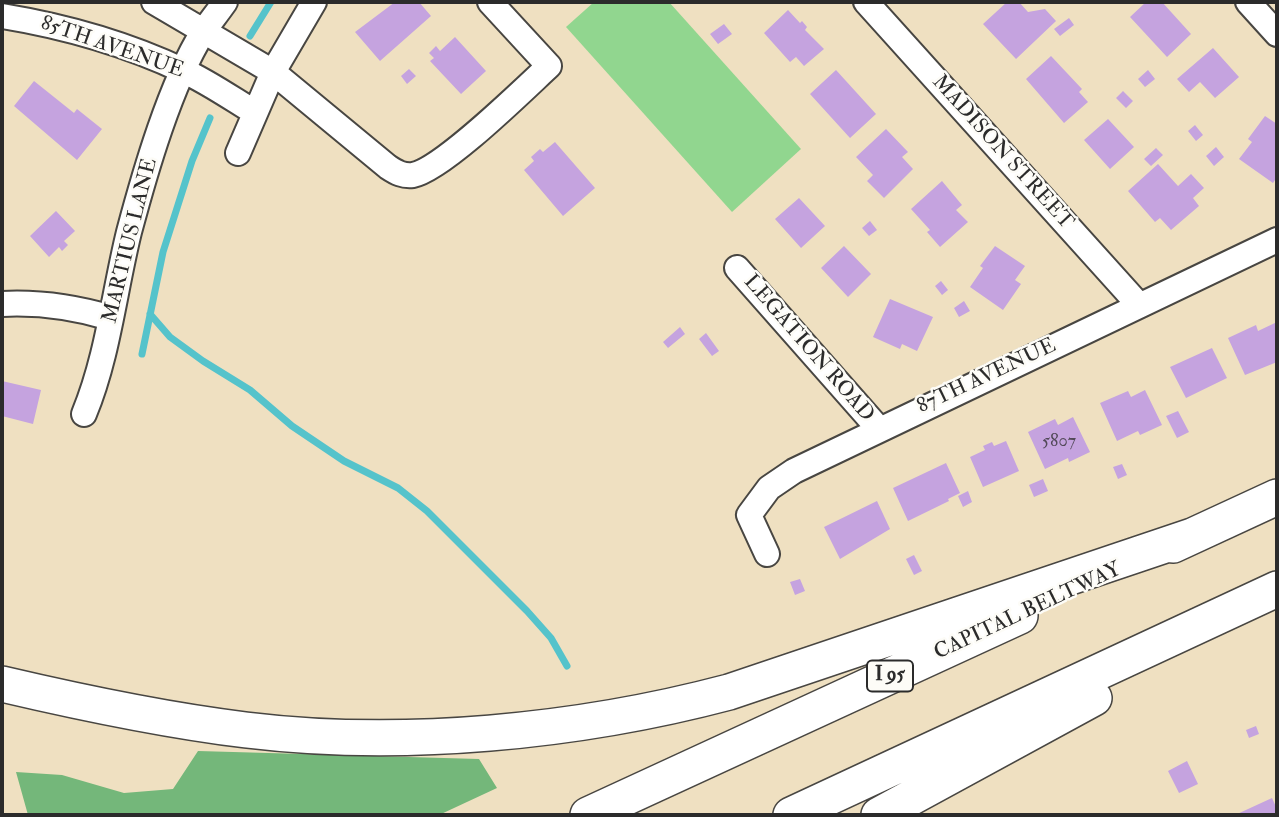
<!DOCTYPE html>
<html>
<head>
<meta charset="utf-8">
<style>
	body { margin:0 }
	#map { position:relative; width:1279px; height:817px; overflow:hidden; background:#efe0c1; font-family:"IM FELL Double Pica",serif }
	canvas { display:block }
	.frame { position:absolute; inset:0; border:4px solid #2b2b2b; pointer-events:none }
</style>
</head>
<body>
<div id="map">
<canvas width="1279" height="817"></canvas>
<div class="frame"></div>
</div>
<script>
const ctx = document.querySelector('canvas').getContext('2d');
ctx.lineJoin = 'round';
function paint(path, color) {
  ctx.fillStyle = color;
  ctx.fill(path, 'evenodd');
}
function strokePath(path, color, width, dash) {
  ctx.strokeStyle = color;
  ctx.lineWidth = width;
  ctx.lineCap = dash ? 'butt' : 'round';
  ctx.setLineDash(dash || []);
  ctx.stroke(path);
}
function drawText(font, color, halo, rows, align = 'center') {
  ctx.font = font + ' "IM FELL Double Pica",serif';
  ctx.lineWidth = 5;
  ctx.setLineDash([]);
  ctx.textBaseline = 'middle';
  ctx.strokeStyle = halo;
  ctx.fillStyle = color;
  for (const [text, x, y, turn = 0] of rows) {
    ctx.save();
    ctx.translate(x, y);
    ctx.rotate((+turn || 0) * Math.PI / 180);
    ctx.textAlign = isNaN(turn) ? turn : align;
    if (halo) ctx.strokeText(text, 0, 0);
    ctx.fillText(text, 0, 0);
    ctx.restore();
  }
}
const green = new Path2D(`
	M594,2H669L801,149L732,212L566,27Z`);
const forest = new Path2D(`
	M198,751L479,759L497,788L439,815H28L16,772L62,775L124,793L173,789Z`);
const stream = new Path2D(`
	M250,36L271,2
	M150,314L170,337L203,361L250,390L292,426L344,461L398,488L427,511L527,611L551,638L567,666
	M142,354L163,252L192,161L210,118`);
const building = new Path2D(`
	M395,2H419L431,16L380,61L355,32Z
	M1007,2H1019L1028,12L1045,9L1056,21L1016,59L983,24Z
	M1146,2H1162L1191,34L1167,57L1130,17Z
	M788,10L800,23L802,21L807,27L805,30L824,49L804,66L796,57L790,62L764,33Z
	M1069,18L1074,25L1060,36L1054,29Z
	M724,24L732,34L718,44L710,34Z
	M455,37L486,71L461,94L430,61L434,58L429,53L436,46L440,51Z
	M1213,48L1239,77L1215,98L1200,82L1189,92L1177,79Z
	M1051,56L1082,89L1079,92L1088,102L1064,123L1026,79Z
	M409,69L416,76L407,84L401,76Z
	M836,70L876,114L850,138L810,94Z
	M1148,70L1155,79L1145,87L1138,79Z
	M34,81L74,113L77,109L102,129L77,160L14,106Z
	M1123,91L1133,101L1126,108L1116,98Z
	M1265,116L1277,124V177L1273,183L1239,159L1252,142L1248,139Z
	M1108,119L1134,147L1110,169L1084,140Z
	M1195,125L1203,135L1196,141L1188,131Z
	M886,129L908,152L902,157L913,169L884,198L867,181L873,175L856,157Z
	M555,142L595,188L563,216L524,170L534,161L531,157L540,149L543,152Z
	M1216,147L1224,157L1214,166L1206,156Z
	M1156,148L1163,155L1151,166L1144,159Z
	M1158,164L1178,186L1191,174L1204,188L1193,198L1199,206L1171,230L1160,218L1155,222L1128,191Z
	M942,181L962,205L956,210L968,222L940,247L927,232L930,230L911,209Z
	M799,198L825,226L801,248L775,219Z
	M56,211L75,231L64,241L68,245L62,251L59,247L49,257L30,236Z
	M870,221L877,230L869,236L862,228Z
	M844,246L871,274L848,297L821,268Z
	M995,246L1025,266L1015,280L1021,284L1003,310L970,287L983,268L980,266Z
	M941,281L948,290L942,295L935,286Z
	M890,299L933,317L917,351L902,344L900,349L873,337Z
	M964,301L970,311L959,317L954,308Z
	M1277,322V362L1245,375L1228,338L1256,325L1258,331Z
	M680,327L685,334L668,348L663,342Z
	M706,333L719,351L712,356L699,339Z
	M1212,348L1227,378L1186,398L1170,367Z
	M2,381L41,390L33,424L2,416Z
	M1145,390L1162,425L1140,435L1138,431L1117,441L1100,403L1128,391L1131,397Z
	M1178,411L1189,432L1177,438L1166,416Z
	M1073,417L1090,452L1069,462L1068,458L1045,469L1028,432L1055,419L1058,425Z
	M1006,441L1019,471L983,487L970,457L985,450L983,446L992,442L994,446Z
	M946,463L960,493L948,499L949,501L908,521L893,488Z
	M1122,464L1127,475L1118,479L1113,467Z
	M1043,479L1048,491L1034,497L1029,485Z
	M968,491L972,502L963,507L958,496Z
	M877,501L890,529L840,559L824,527Z
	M914,555L922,571L914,575L906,559Z
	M800,579L805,591L795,595L790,582Z
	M1256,726L1259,734L1249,738L1246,730Z
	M1187,761L1198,784L1179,793L1168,771Z
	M1272,798L1277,809V815H1235Z`);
const minor = new Path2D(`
	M154,2L273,72L388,167C397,173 403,176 413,175C443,169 523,90 549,66L490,2
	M866,2L1139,305
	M1248,2L1277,34
	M2,16C63,26 127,44 184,71C208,82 231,98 254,112
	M238,153L273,72L314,2
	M737,268L879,429
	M2,304C40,302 74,307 111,318
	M84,414C108,356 114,293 129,232C145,172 170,85 203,32C210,22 218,12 225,2
	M767,554L749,515L769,488L794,471L1277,240`);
const highway = new Path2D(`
	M1173,545L1277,497
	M2,684C83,703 163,720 246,730C402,749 578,732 729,692L1192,536
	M588,815L1020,616
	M791,815L1277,589
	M879,815L1094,698`);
const numberNames = [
	["5807",1059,442]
];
const shields = [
	[890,676,46]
];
const shieldNames = [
	["I 95",890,676]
];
const streetNames = [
	["85TH AVENUE",112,48,19],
	["MADISON STREET",1002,153,48],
	["MARTIUS LANE",131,241,-76],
	["LEGATION ROAD",808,349,49],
	["87TH AVENUE",987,377,-25],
	["CAPITAL BELTWAY",1028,612,-25]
];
paint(green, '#91d68f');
paint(forest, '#74b77a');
strokePath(stream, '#55c3cb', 7);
paint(building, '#c5a3df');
strokePath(minor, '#484642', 28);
strokePath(highway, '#484642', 38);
strokePath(minor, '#fff', 24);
strokePath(highway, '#fff', 35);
drawText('18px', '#524958', null, numberNames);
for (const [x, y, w] of shields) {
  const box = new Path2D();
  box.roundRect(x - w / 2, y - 15.5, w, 31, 5);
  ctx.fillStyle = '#fdfcf7';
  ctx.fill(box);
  strokePath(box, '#2b2b2b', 2);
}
drawText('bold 19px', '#2b2b2b', null, shieldNames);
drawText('21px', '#2b2b2b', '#fdfcf7', streetNames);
</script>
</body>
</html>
